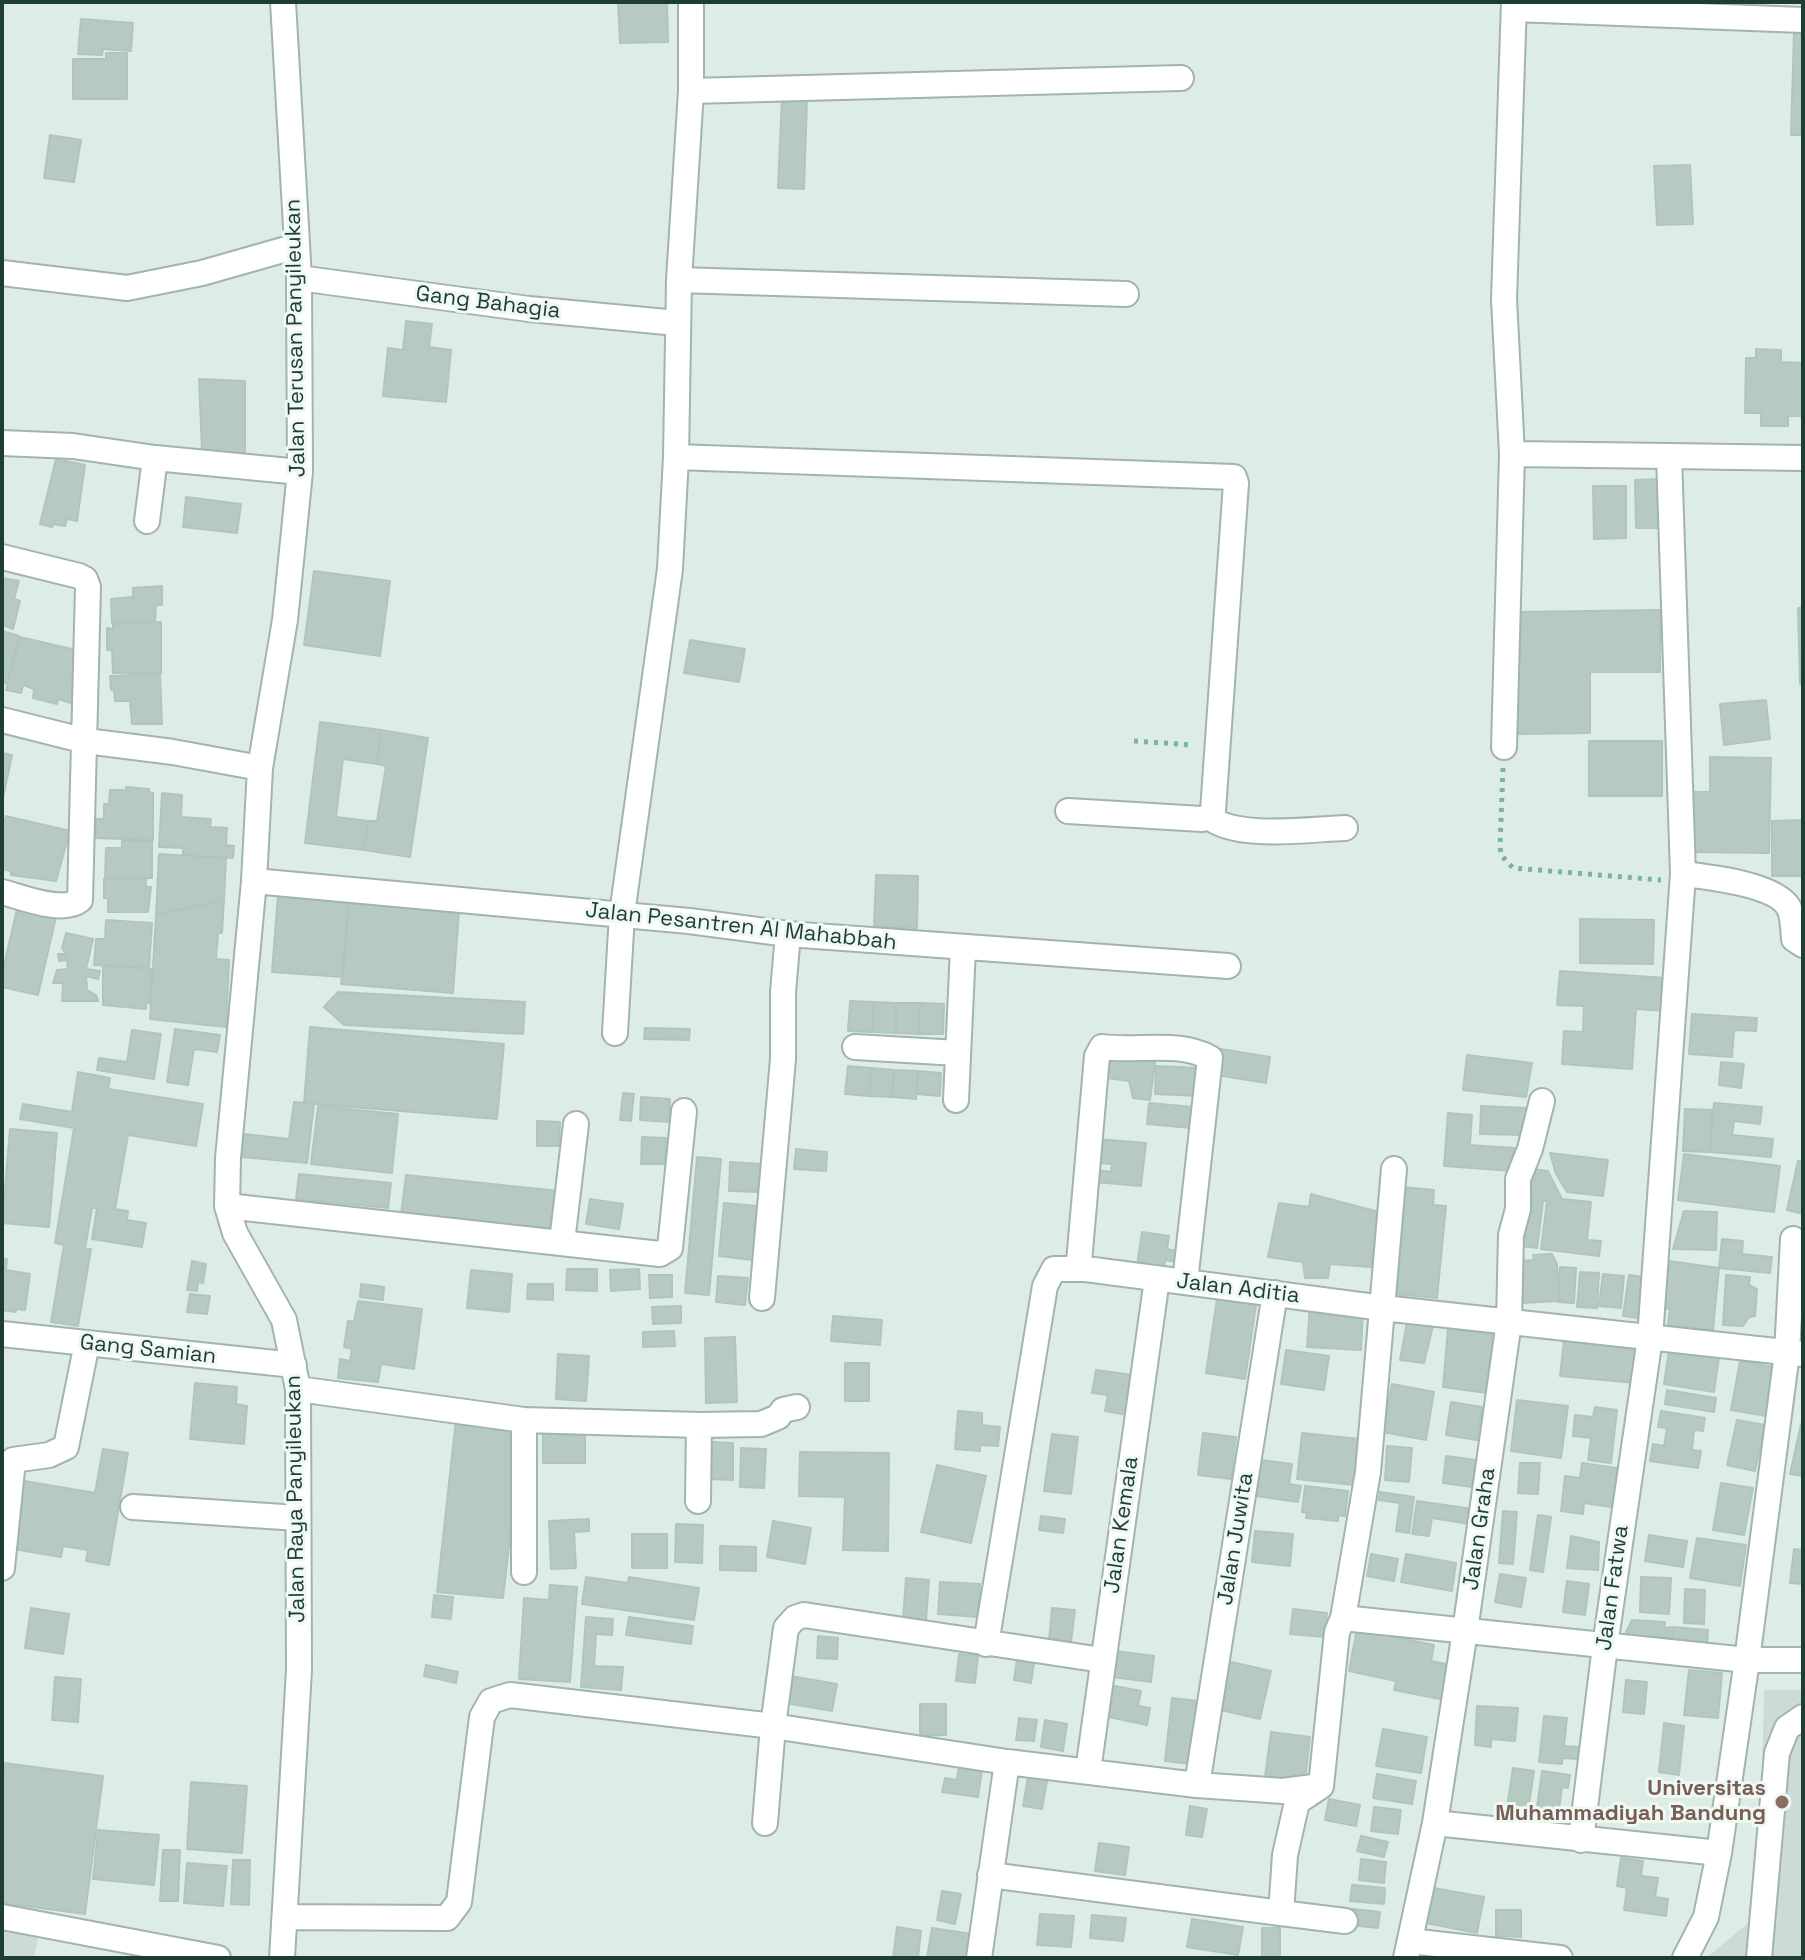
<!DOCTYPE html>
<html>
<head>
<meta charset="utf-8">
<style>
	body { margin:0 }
	#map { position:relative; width:1805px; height:1960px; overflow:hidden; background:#deece6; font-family:"Space Grotesk",sans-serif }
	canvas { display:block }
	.frame { position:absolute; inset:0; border:4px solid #1e3e34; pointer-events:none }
</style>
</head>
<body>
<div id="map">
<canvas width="1805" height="1960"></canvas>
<div class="frame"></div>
</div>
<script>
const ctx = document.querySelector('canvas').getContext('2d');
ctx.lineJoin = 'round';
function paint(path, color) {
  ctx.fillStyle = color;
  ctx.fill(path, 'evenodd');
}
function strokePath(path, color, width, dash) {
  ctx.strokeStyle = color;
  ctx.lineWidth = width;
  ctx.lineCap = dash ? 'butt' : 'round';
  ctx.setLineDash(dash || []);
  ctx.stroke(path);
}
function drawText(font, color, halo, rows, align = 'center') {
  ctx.font = font + ' "Space Grotesk",sans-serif';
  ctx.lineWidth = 6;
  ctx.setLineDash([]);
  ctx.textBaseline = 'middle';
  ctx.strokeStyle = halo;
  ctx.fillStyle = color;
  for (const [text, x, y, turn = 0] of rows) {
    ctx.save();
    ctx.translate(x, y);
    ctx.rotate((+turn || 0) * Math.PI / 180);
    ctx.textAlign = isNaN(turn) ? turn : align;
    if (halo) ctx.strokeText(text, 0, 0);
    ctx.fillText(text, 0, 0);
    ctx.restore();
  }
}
const built = new Path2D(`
	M1764,1690H1803V1958H1706L1759,1914Z
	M2,1930L38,1937L34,1958H2Z`);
const building = new Path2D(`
	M618,2H667L668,42L620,43Z
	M81,19L133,23L131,51L103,49L102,55L78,54Z
	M1794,31L1803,32V135H1791Z
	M106,53H127V99H73V59H106Z
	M782,98L807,99L804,189L778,188Z
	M50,135L81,140L74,182L44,178Z
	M1690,165L1693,224L1657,225L1654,166Z
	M406,321L432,324L429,347L451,350L446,402L383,396L388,348L403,350Z
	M1756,349L1781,350V362L1803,363V416H1788V426H1761V413H1745L1746,358H1756Z
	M199,379L245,381V454L202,451Z
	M56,459L85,465L77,521L67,519L65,526L53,524L52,527L40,524Z
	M1662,479L1663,528H1636L1635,480Z
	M1593,486H1626V538L1594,539Z
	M186,497L241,504L237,533L183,527Z
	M314,571L390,581L380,656L304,645Z
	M2,578L19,581L14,599L20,601L13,629L3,625L2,628Z
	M162,586V605H156L155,621L112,623L111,599L133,597V588Z
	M1798,608H1803V684H1800Z
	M1660,610V672H1590V733L1518,734L1517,612Z
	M161,622V673H113L112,650H107V628L113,629V624Z
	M2,631L19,636L7,683L4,682L2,690Z
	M20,637L76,650L72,673L77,674L71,703L58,699L57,704L33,698L34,689L23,685L21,693L6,690Z
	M690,640L745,649L739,682L684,673Z
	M160,674L162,724H132L130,701H115L114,690H111L110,676Z
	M1766,700L1770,739L1724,745L1720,704Z
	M320,722L381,730L377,764L343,759L336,817L368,821L364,850L305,843Z
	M381,730L428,738L410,857L364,850L368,821H377L386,766L377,764Z
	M1589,741H1662V796H1589Z
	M2,753L12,755L2,803Z
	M1710,757L1771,758L1769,853L1689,852L1690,792H1710Z
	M126,787L149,789V792L153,793V840L96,838V819H104V804H109L110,790H126Z
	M162,793L182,795L181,817L211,819L210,827L227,828L226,845L234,846L233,858L183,855V848L159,847Z
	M6,816L70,831L56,881L11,875V871L2,869V828Z
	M1803,820V876H1772V821Z
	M122,841H152V878H105L106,848H122Z
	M159,854L226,858L224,900L156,915Z
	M876,875L918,876L917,928L874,927Z
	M104,879H146V887H151L148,912H108V898H104Z
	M278,895L349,901L343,977L272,972Z
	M224,900L222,933H218L216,959L229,960L226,1027L150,1019L156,915Z
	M349,901L459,911L453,993L341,984Z
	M17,909L56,917L38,995L2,987V974Z
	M1580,919L1654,920L1653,964L1580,963Z
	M106,920L152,923L149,968L94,965L96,939H105Z
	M66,933L93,939L86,969L100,971L98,979L86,976L87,990L96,995L98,1001H62L63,983H53L57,970L68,969L67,960L59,961L58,954H66L62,948Z
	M103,965L151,969L149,1003H146V1009L103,1005Z
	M1560,971L1668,978L1666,1011L1636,1009L1632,1069L1562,1064L1564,1031L1583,1032L1584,1006L1557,1005Z
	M338,992L525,1002L523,1034L344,1025L324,1007Z
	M850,1001L873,1002L872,1032L848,1031Z
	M873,1002L896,1003V1033L872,1032Z
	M896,1003H920L919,1034L896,1033Z
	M920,1003L944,1004L943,1034H919Z
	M1692,1014L1757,1018L1756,1031L1734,1030L1732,1057L1689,1054Z
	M310,1027L504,1044L497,1119L304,1103Z
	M645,1028L690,1029L689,1040L644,1039Z
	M175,1029L220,1035L217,1052L194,1049L188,1085L167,1082Z
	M132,1030L161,1034L154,1079L97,1070L99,1058L127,1062Z
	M1221,1049L1270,1057L1266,1083L1217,1075Z
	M1467,1055L1532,1063L1526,1097L1463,1090Z
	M1111,1056L1155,1062L1150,1100L1133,1098L1129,1081L1107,1078Z
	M1721,1062L1744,1064L1741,1088L1719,1085Z
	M848,1066L871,1068L869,1096L845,1094Z
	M1156,1066L1200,1068L1199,1096L1155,1094Z
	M871,1068L894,1070L892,1097L869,1096Z
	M894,1070L918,1071L916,1099L892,1097Z
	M918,1071L941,1073L940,1096L916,1094Z
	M78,1072L110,1078L108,1089L203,1104L196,1146L128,1135L115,1209L128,1211L127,1220L146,1223L142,1247L92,1239L97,1208H92L85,1249H91L78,1326L51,1322L64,1245L55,1243L74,1128L20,1119L23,1104L72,1112Z
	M623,1093L634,1094L631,1121L620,1120Z
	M641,1097L670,1099L669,1122L640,1120Z
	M294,1102L314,1104L307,1163L242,1157L244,1134L289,1139Z
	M1149,1103L1193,1107L1191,1128L1147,1124Z
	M1714,1103L1762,1107L1760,1124L1734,1121L1732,1135L1773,1139L1771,1157L1710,1152Z
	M318,1106L398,1114L392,1173L311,1164Z
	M1481,1106L1526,1108L1525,1135L1480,1134Z
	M1685,1109L1712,1110L1710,1152L1683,1151Z
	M1448,1113L1472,1115L1470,1145L1514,1148L1513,1171L1444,1166Z
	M537,1121L560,1122L559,1146H537Z
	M10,1129L57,1133L49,1227L2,1223Z
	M642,1137L666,1138L665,1164H641Z
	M1096,1139L1146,1143L1141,1186L1095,1182L1097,1170L1111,1172L1112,1164L1094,1163Z
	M796,1149L827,1152L826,1171L794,1169Z
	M1550,1153L1608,1160L1603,1196L1567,1192L1556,1174Z
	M1684,1154L1780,1166L1774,1212L1678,1200Z
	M697,1157L721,1159L709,1295L685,1293Z
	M1798,1161L1803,1162V1214L1787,1210Z
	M730,1162L761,1164L759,1192L729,1191Z
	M1526,1168L1548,1171L1562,1199L1591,1202L1587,1240L1601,1241L1599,1256L1541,1249L1547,1201L1522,1198Z
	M299,1174L391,1183L388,1208L296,1199Z
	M406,1175L559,1191L555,1232L401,1215Z
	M1403,1187L1434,1190L1433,1205L1446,1206L1437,1298L1393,1294Z
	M1311,1194L1379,1212L1371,1267L1330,1264L1328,1278H1305L1303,1262L1268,1257L1279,1203L1309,1207Z
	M590,1199L623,1204L619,1229L586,1224Z
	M1527,1200L1543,1201L1537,1248L1522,1246Z
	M724,1203L758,1206L753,1260L719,1256Z
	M1684,1211L1717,1212L1716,1250L1673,1249Z
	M1142,1232L1169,1236L1167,1249L1178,1251L1176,1262L1165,1260L1164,1270L1137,1266Z
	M1722,1239L1743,1241L1742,1254L1772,1257L1770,1273L1719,1268Z
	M1552,1254L1557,1264L1559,1301L1521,1303L1519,1261L1534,1260L1533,1255Z
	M2,1259H7L6,1270L30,1274L25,1310L16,1309V1312L2,1310Z
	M1662,1260L1719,1268L1713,1330L1668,1325L1670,1309L1661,1308Z
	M192,1261L206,1264L203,1283L198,1282L197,1291L187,1290Z
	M1560,1267L1576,1268L1574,1303L1558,1302Z
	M567,1269H597V1291L566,1290Z
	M639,1269L640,1289L611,1291L610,1270Z
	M471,1270L512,1274L509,1312L467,1308Z
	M1580,1272L1599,1273L1597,1308L1577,1307Z
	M1603,1274L1624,1276L1621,1308L1599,1306Z
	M649,1275H672V1297L650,1298Z
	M1629,1275L1643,1277L1638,1318L1623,1316Z
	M1726,1275L1750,1277L1749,1285L1757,1289L1755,1316L1749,1317L1743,1326L1723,1325Z
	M718,1276L748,1278L745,1305L716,1302Z
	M361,1284L384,1287L383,1300L360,1297Z
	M528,1284H553V1300L527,1299Z
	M190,1294L210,1296L207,1314L187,1312Z
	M1217,1299L1256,1305L1245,1379L1206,1373Z
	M358,1301L422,1309L414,1369L381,1364L378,1382L338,1378L340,1359L350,1361L352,1349L344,1347L348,1321L354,1322Z
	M681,1306V1323L653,1324L652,1307Z
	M1310,1306L1363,1309L1361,1350L1307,1347Z
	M833,1316L882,1320L880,1345L831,1341Z
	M1407,1322L1433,1326L1424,1363L1400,1360Z
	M1448,1328L1493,1335L1487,1393L1443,1387Z
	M674,1331L675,1346L643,1347V1332Z
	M735,1337L737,1402L706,1403L705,1338Z
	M1564,1340L1639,1347L1635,1383L1560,1376Z
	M1286,1350L1329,1356L1324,1390L1281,1384Z
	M1669,1350L1719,1357L1714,1392L1664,1384Z
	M558,1354L589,1356L586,1401L556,1399Z
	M1740,1361L1774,1367L1766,1416L1731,1410Z
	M845,1363H869V1401H845Z
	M1096,1370L1133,1375L1127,1415L1105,1411L1108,1395L1092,1393Z
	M195,1383L237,1387L236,1404L247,1406L244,1444L190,1439Z
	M1392,1384L1434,1392L1426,1440L1383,1432Z
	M1667,1390L1716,1398L1714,1412L1665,1404Z
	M1517,1400L1568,1406L1561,1458L1511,1451Z
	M1451,1402L1482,1407L1477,1440L1446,1435Z
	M1595,1407L1617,1410L1611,1463L1588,1460L1591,1438L1573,1436L1575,1415L1593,1417Z
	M958,1411L982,1413V1425L1000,1427L998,1446L980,1445V1451L955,1449Z
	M1661,1411L1705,1418L1703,1431L1694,1430L1692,1450L1701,1451L1698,1468L1650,1461L1653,1444L1664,1446L1667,1428L1658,1427Z
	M456,1419L512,1434L517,1476L503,1598L437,1592Z
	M1737,1420L1765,1425L1755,1471L1727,1465Z
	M1801,1424L1803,1425V1476L1790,1474Z
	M543,1431H585V1463H543Z
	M1203,1433L1236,1437L1231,1479L1198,1475Z
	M1302,1433L1359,1439L1354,1485L1297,1479Z
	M1052,1434L1078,1437L1071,1494L1044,1491Z
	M710,1442L733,1443V1480L709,1479Z
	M1387,1446L1412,1448L1409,1482L1385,1480Z
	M741,1448L766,1449L764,1488L740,1487Z
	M103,1449L128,1453L109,1565L86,1561L88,1550L63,1546L61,1557L7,1548L19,1480L95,1493Z
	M800,1452L889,1453L888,1551L843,1550L845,1497L799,1496Z
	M1446,1456L1476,1460L1472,1487L1443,1483Z
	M1261,1460L1292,1464L1289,1484L1301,1486L1298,1502L1256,1496Z
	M1520,1463H1540L1538,1494L1518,1493Z
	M1582,1463L1623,1469L1617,1508L1584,1503L1583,1514L1561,1511L1565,1476L1580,1478Z
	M937,1465L986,1476L971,1543L921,1532Z
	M1721,1483L1753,1488L1744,1535L1713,1530Z
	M1305,1486L1348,1491L1345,1516L1338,1515V1521L1306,1518L1307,1513L1302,1512Z
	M1380,1492L1414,1497L1409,1533L1396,1531L1400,1503L1379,1500Z
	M1417,1501L1473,1509L1470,1524L1432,1518L1429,1536L1412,1534Z
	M1503,1511L1517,1512L1513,1564L1499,1563Z
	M1538,1515L1551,1517L1543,1572L1530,1570Z
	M1041,1516L1065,1519L1063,1533L1039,1530Z
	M589,1519V1531L574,1532L576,1568L551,1569L549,1521Z
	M773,1521L811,1528L805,1564L767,1557Z
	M676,1524L703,1525L702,1563L675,1562Z
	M1255,1531L1293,1534L1290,1566L1252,1562Z
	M632,1534H667V1568H632Z
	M1649,1535L1687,1541L1683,1567L1645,1561Z
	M1571,1536L1599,1542L1598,1570L1567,1568Z
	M1697,1538L1746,1545L1740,1586L1690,1578Z
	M720,1546L756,1547V1571L720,1570Z
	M1794,1549L1803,1550V1584L1790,1583Z
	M1371,1554L1398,1559L1394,1581L1367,1576Z
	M1406,1554L1456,1563L1452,1591L1401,1582Z
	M1500,1574L1526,1578L1521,1607L1495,1602Z
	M586,1577L628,1583L629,1577L699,1588L694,1620L582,1604Z
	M1641,1577L1671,1578L1669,1614L1640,1612Z
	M906,1578L929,1580L926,1621L903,1619Z
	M1567,1581L1589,1584L1585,1615L1563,1612Z
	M940,1582L980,1584L978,1617L938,1614Z
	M550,1585L577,1587L570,1682L519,1679L524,1598L549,1600Z
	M1685,1589L1705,1590L1704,1624L1684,1623Z
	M434,1595L453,1597L451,1619L432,1617Z
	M31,1608L69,1614L63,1654L25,1648Z
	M1052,1608L1075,1610L1071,1642L1049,1640Z
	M1293,1609L1327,1613L1325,1637L1290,1634Z
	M586,1617L613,1619L612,1635L596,1634L594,1666L623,1667L621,1690L581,1687Z
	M629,1617L693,1626L691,1644L626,1635Z
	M1632,1620L1665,1622L1664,1628L1673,1627L1672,1643L1624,1637Z
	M1673,1627L1708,1630L1707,1646L1672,1643Z
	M1357,1629L1434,1645L1431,1661L1452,1665L1445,1700L1394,1690L1396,1681L1349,1671Z
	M818,1636L838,1638L837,1659L817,1658Z
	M1115,1651L1154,1656L1151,1682L1112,1677Z
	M959,1654L978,1656L975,1683L956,1681Z
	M1017,1660L1034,1663L1031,1683L1014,1680Z
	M1227,1661L1271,1671L1260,1719L1216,1709Z
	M426,1665L458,1672L456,1683L424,1676Z
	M1689,1670L1722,1673L1718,1718L1684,1715Z
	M791,1676L837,1684L832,1711L786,1703Z
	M55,1677L81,1679L78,1722L52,1720Z
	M1626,1680L1647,1682L1644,1714L1623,1712Z
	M1110,1685L1141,1691L1138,1706L1150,1708L1147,1725L1104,1716Z
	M1172,1698L1198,1701L1191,1764L1165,1761Z
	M920,1704H946V1735L920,1736Z
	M1477,1706L1518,1708L1515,1741L1491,1739V1747L1475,1745Z
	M1544,1716L1567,1718L1564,1746L1580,1747L1578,1759L1562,1758V1764L1539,1762Z
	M1019,1718L1037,1720L1034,1741L1016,1740Z
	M1045,1720L1067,1724L1063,1751L1041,1747Z
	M1664,1723L1684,1726L1679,1775L1659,1772Z
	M1383,1729L1427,1737L1421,1773L1376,1766Z
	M1271,1732L1310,1737L1305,1782L1265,1777Z
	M4,1763L103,1776L85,1914L2,1903Z
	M959,1767L982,1770L978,1797L942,1792L945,1778L957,1780Z
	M1513,1768L1534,1771L1526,1823L1505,1820Z
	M1542,1771L1570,1775L1568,1788L1562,1787L1558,1818L1536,1815Z
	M1377,1774L1416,1781L1412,1804L1373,1798Z
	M1028,1777L1047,1781L1042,1809L1023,1806Z
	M191,1782L247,1786L242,1853L187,1849Z
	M1329,1799L1360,1805L1356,1826L1325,1820Z
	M1190,1806L1207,1809L1202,1837L1186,1835Z
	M1374,1807L1401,1810L1398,1834L1371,1831Z
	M98,1830L159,1835L154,1885L93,1879Z
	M1361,1836L1388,1842L1384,1857L1357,1851Z
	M1099,1843L1129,1847L1125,1875L1095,1871Z
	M163,1850H180L178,1901H160Z
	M1621,1858L1643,1861L1641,1876L1658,1878L1655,1897L1668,1899L1666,1916L1624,1910L1627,1888L1617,1886Z
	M1361,1859L1386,1862L1384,1883L1359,1880Z
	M233,1860H250L249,1905L231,1904Z
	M187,1863L227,1866L223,1906L184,1903Z
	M1352,1885L1385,1888L1384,1904L1350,1901Z
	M1428,1887L1484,1897L1477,1933L1421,1922Z
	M942,1891L961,1894L955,1924L937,1920Z
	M1352,1909L1380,1912L1378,1928L1350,1925Z
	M1496,1910H1521V1937L1496,1936Z
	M1040,1914L1074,1916L1071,1947L1037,1945Z
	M1092,1915L1126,1918L1123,1941L1090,1938Z
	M1192,1919L1243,1927L1238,1955L1187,1947Z
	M897,1927L921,1931L918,1958H893Z
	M932,1928L972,1934L969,1958H927Z
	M1262,1928H1280V1957H1262Z`);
const path = new Path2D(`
	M1134,741L1192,745
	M1503,768L1500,846L1501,855L1513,868L1661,880`);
const minor = new Path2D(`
	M1514,9L1803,20
	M691,91L1181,78
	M2,273L127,288L202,273L297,246
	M299,278L529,309L677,323
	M679,280L1126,294
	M2,443L73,446L155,458L300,472
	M1512,454L1669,456
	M676,457L1234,477L1236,483L1213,811L1209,817L1202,819L1068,811
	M147,521L155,458
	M2,557L79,576L85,579L88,587L80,900C63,914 22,897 2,892
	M2,720L86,741L173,752L260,768
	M1504,747L1512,454L1504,299L1514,2
	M1209,817C1237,840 1309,829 1345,828
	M1683,874C1708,877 1776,884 1789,908C1793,916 1793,929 1794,939L1803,945
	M254,881L689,921L788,934L1228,966
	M615,1033L622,914L670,569L676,457L679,280L691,91V2
	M855,1047L958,1053
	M956,1100L963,948
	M1394,1169L1368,1472L1343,1618L1747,1660L1719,1853L1706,1917L1685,1958
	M227,1206L660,1254L670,1248L684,1111
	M1793,1239L1787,1353L1747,1660H1803
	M562,1242L576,1124
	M1086,1269L1079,1262L1097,1056L1102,1047C1138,1052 1178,1040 1210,1058L1185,1282
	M762,1298L783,1059V992L788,934
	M2,1334L294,1365
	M298,1389L524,1420L699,1425L761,1424L778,1417L783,1410L797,1407
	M698,1501L699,1425
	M133,1507L298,1518
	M2,1568L13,1460L49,1455L66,1447L87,1343
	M524,1572V1420
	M986,1644L1045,1286L1054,1269H1086L1383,1308L1803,1354
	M1088,1771L1157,1279
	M1197,1785L1275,1293
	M765,1823L773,1726L786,1628L795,1618L804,1615L1102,1660
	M1435,1823L1719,1853
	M1581,1840L1605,1646L1650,1338L1683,874L1669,456L1803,458
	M990,1875L1281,1913L1285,1855L1297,1802L1321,1786L1337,1632L1343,1618
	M1281,1913L1345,1921
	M2,1917L218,1958
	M285,1917L447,1918L459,1902L482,1717L491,1701L510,1695L773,1726L1007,1762L1197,1785L1283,1791L1321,1786
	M1410,1941L1560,1958
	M282,1958L299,1670L298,1389L284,1320L235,1233L227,1206L228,1158L254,881L260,768L285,620L300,472L299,278L283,2
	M979,1958L1007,1762
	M1406,1958L1435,1823L1465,1631L1509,1322L1511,1235L1518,1209V1179L1530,1149L1542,1101
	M1759,1958L1777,1753L1787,1728L1803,1717`);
const markers = [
	[1782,1802,8,"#8d6e63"]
];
const streetNames = [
	["Gang Bahagia",488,303,7],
	["Jalan Terusan Panyileukan",296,338,-91],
	["Jalan Pesantren Al Mahabbah",741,927,6],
	["Jalan Aditia",1238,1289,7],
	["Gang Samian",148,1350,6],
	["Jalan Raya Panyileukan",296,1499,-91],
	["Jalan Kemala",1122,1525,-82],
	["Jalan Graha",1480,1529,-82],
	["Jalan Juwita",1236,1539,-81],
	["Jalan Fatwa",1613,1588,-82]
];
const educationNames = [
	["Universitas",1766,1789],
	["Muhammadiyah Bandung",1766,1814]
];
paint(built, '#ccdcd5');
paint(building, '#b6cac1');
strokePath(building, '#b0c6bd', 2);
strokePath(minor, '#a1b4ad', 28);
strokePath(path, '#7bb3a1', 5, [4, 6]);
strokePath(minor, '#fff', 24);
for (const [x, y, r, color] of markers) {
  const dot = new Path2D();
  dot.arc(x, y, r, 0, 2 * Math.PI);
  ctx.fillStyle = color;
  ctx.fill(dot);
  strokePath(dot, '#eff8f3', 3);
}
drawText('22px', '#1e3e34', '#eff8f3', streetNames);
drawText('bold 22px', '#785e54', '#eff8f3', educationNames, 'right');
</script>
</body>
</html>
